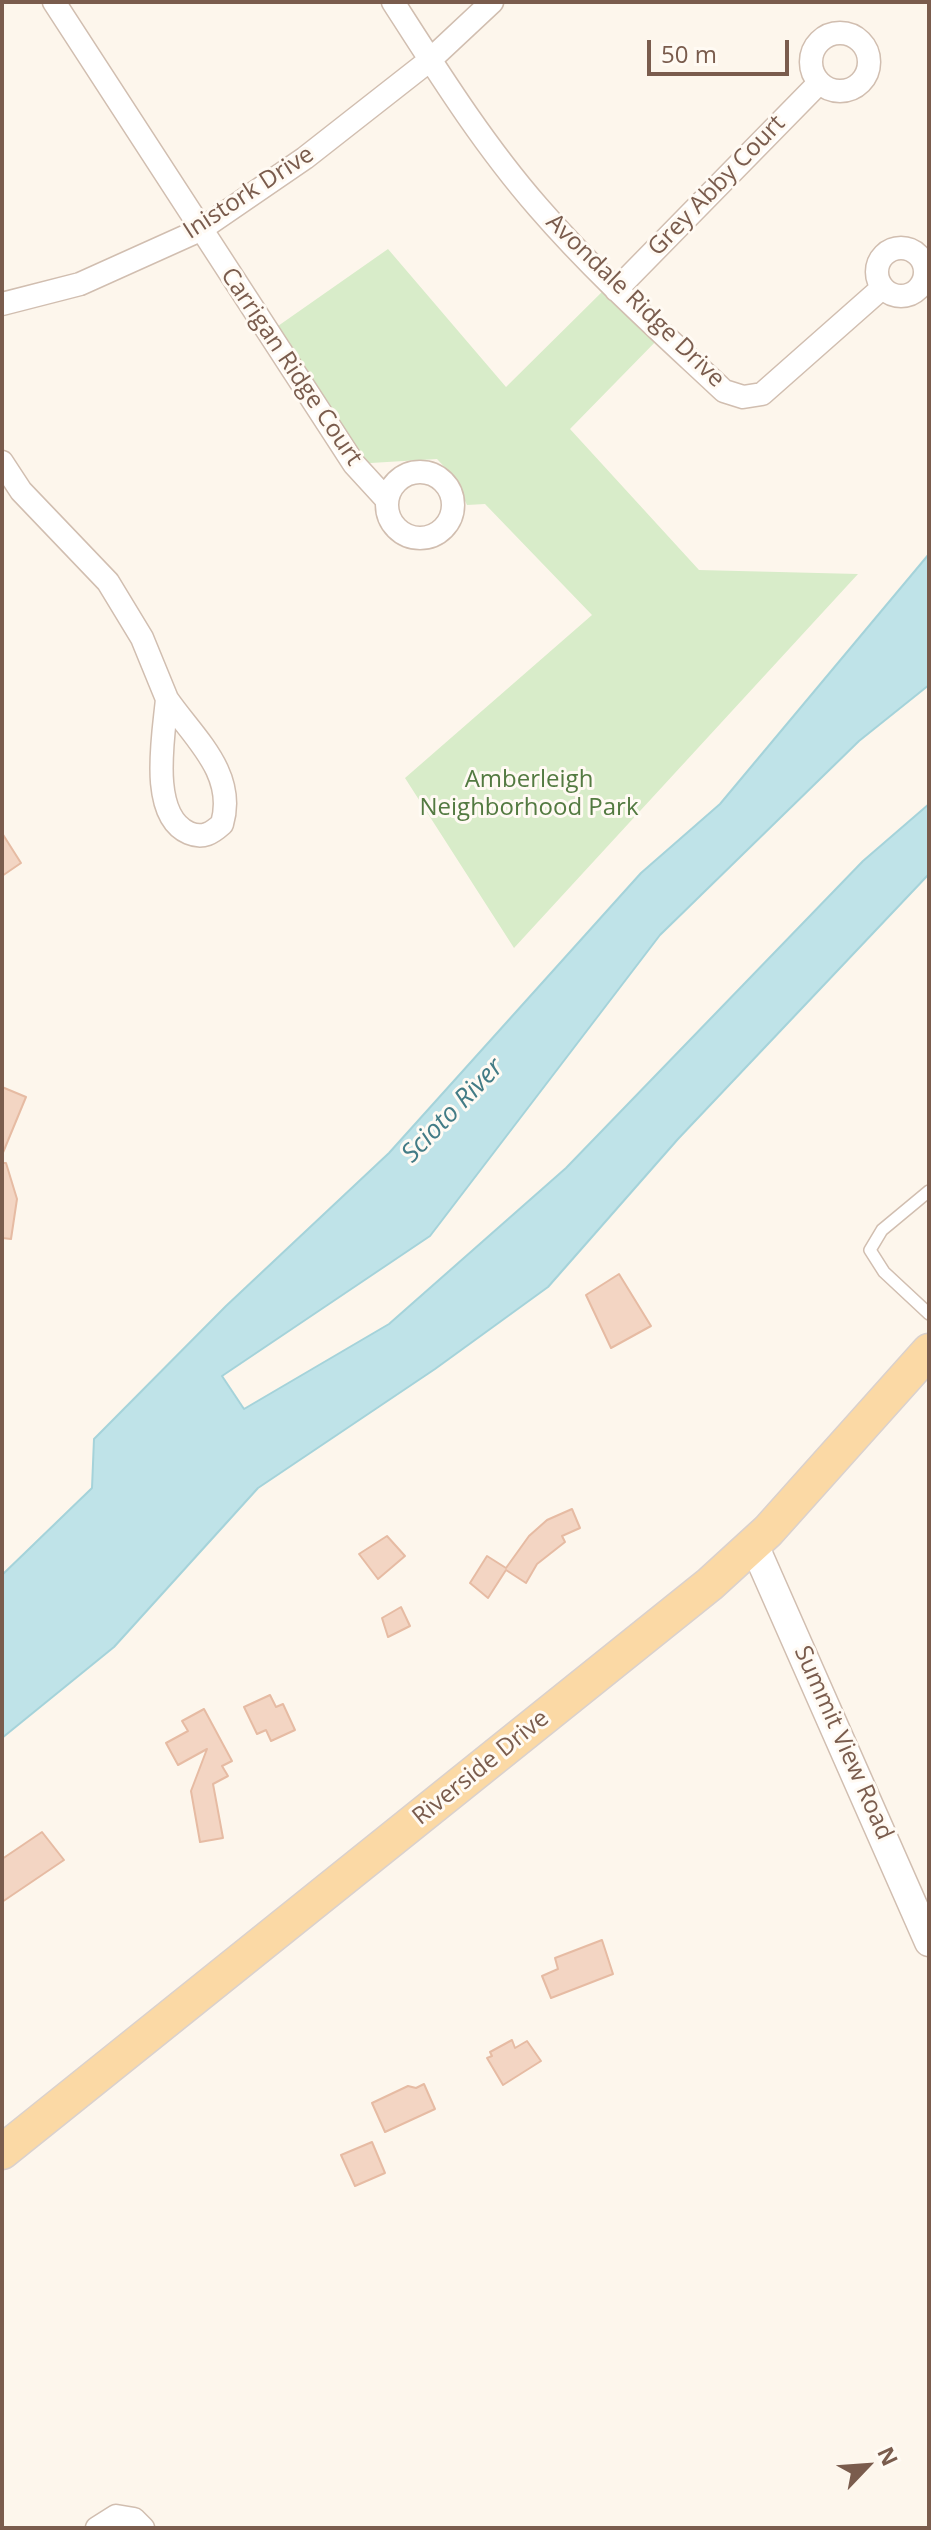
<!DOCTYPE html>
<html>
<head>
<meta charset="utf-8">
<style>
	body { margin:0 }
	#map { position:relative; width:931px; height:2530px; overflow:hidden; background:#fdf6ec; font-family:"Open Sans",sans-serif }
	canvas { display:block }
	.frame { position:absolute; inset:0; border:4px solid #7a5c4d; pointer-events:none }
	.north { position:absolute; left:827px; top:2426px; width:80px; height:80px; -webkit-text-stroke:6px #fffaf3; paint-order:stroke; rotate:65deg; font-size:22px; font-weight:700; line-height:32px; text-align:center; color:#7a5c4d }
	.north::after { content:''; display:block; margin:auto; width:28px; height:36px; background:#7a5c4d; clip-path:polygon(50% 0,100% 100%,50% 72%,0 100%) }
	.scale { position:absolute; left:647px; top:40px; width:142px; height:36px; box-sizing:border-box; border:4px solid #7a5c4d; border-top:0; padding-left:10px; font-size:24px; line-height:28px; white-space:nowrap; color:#7a5c4d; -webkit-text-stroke:6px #fffaf3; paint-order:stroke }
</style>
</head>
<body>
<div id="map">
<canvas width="931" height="2530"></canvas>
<div class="frame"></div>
<div class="north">N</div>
<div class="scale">50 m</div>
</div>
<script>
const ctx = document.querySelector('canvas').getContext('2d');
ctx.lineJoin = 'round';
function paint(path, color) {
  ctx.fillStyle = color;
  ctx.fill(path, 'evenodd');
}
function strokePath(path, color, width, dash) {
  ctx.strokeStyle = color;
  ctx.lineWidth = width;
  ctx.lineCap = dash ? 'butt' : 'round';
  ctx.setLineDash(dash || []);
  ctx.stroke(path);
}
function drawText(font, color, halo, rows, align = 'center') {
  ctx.font = font + ' "Open Sans",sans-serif';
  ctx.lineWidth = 6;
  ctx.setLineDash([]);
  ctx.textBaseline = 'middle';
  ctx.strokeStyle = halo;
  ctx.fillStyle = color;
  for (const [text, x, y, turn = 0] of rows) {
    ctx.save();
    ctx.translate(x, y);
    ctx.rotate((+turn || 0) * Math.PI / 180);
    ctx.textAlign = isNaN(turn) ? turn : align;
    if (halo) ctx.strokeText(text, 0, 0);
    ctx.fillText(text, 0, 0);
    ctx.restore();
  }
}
const green = new Path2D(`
	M388,249L506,387L610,284L663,334L570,429L699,570L858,574L514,948L405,778L592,615L485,504L467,505L453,476L437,459L354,464L268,333Z`);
const water = new Path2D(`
	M929,554V685L859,741L660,935L430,1236L222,1376L244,1409L389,1324L566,1168L863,861L929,804V874L678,1139L548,1287L435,1369L258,1488L114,1647L2,1738V1575L92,1488L94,1439L226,1306L389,1153L641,873L720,804Z`);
const building = new Path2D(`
	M2,833L21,863L2,876Z
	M2,1087L26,1097L2,1155Z
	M2,1163H6L17,1199L11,1239L2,1238Z
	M619,1274L651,1326L611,1348L586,1295Z
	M572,1509L580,1528L562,1536L565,1542L537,1564L526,1583L506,1570L488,1598L470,1583L487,1556L506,1568L529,1536L547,1520Z
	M387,1536L405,1556L378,1579L359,1554Z
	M401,1607L410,1626L388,1637L382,1618Z
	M270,1695L276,1707L283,1704L295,1730L271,1741L266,1730L257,1734L244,1707Z
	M204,1709L232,1761L222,1766L228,1776L213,1784L223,1838L200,1842L191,1791L207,1749L178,1765L166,1743L188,1731L182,1721Z
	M42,1832L64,1860L2,1902V1859Z
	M602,1940L613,1974L551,1998L542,1976L558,1969L555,1958Z
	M512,2040L515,2048L527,2041L541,2061L503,2085L487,2058L492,2056L490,2052Z
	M424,2084L435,2109L385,2132L372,2103L408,2086L416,2088Z
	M372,2142L385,2173L355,2186L341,2155Z`);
const service = new Path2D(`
	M929,1191L882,1230L870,1250L884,1272L929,1314`);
const minor = new Path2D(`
	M54,2L354,464L387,500
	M393,2C438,72 483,144 538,207C595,273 660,331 724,391L743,397L762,394L882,288
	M811 62a29 29 0 1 1 58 0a29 29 0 1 1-58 0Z
	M877 272a24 24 0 1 1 48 0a24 24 0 1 1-48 0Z
	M616,290L819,83
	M2,304L80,284L200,230L305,158L430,60L492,2
	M2,462L21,491L108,582L142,638L167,699
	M387 505a33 33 0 1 1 66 0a33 33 0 1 1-66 0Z
	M167,699C193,737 237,773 222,824C212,833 203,839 189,833C148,815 164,734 167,699Z
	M97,2528L116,2516L134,2519L143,2528`);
const tertiary = new Path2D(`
	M754,1545L929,1942`);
const primary = new Path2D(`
	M2,2152L710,1584L768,1531L929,1351`);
const streetNames = [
	["Grey Abby Court",717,186,-46],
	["Inistork Drive",249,193,-33],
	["Avondale Ridge Drive",635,301,44],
	["Carrigan Ridge Court",291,367,56],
	["Summit View Road",843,1743,66],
	["Riverside Drive",481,1768,-39]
];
const parkNames = [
	["Amberleigh",529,780],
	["Neighborhood Park",529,808]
];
const waterNames = [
	["Scioto River",453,1111,-46]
];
paint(green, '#d8ecc9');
paint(water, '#bfe3e8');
strokePath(water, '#a5d3da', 2);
paint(building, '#f3d5c3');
strokePath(building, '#e6bba3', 2);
strokePath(service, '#d1beb0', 14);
strokePath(minor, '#d1beb0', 25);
strokePath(tertiary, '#d1beb0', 31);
strokePath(primary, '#dad1cd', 37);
strokePath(service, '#fff', 11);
strokePath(minor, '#fff', 22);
strokePath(tertiary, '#fff', 28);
strokePath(primary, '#fbd9a5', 34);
drawText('24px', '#7a5c4d', '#fffaf3', streetNames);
drawText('24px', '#537a41', '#fffaf3', parkNames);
drawText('italic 26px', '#437c86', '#fffaf3', waterNames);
</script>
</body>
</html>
